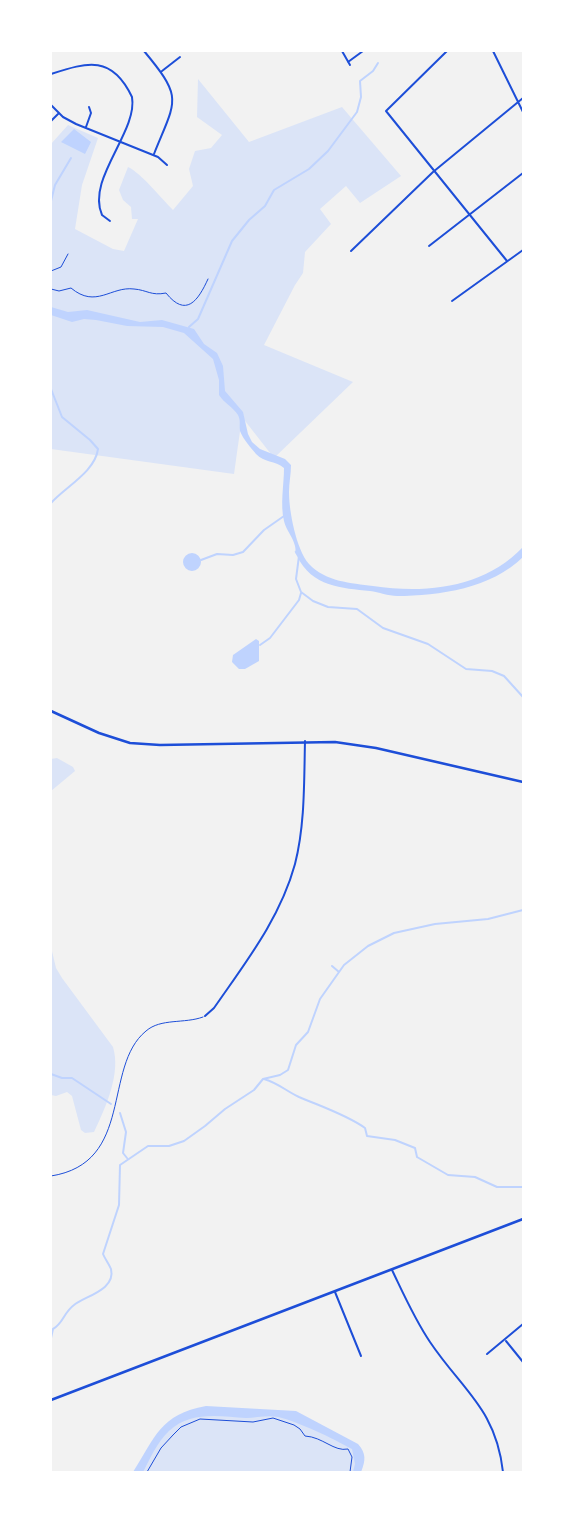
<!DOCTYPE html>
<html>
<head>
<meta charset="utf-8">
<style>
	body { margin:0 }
	#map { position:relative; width:574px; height:1523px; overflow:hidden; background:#f2f2f2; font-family:Arial,sans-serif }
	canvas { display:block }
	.frame { position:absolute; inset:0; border:52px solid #fff; pointer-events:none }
</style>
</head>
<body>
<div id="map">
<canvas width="574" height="1523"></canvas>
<div class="frame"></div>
</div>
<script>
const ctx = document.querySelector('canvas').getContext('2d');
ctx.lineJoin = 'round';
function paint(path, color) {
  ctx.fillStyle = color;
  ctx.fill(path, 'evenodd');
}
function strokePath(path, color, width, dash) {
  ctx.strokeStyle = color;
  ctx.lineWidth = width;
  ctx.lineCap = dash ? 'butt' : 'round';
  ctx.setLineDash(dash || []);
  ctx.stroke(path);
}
const green = new Path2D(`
	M198,79L249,142L342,107L401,176L360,203L346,186L320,209L331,224L305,252L303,273L295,285L264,345L353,382L274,458L242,417L234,474L51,449V144L68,125L98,138L82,185L75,229L113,249L124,251L138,219H132L131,207L123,200L119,190L128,167C141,173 161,198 173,210L193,186L189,169L195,151L211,148L222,135L197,117Z
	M57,758L73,767L75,771L51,791V759Z
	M51,947L56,968L62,978L113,1047C121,1073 106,1107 94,1132L85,1133L81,1130L72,1096L67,1092L56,1096L51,1095Z
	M185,1415L293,1416L352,1445L361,1455L357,1472H140L152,1447Z`);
const water = new Path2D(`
	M74,129L91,142L85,154L61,142Z
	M51,307L68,312L87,310L140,322L162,320L194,329L204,344L217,353L223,366L225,391L243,412L248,434L252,442L260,449L285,459L291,465C291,474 289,483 289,492C289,511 296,549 309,564C326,582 351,583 373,586C426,594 484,588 523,547V557C492,588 439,596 397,596C388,596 379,592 370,591C342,588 312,587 297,556C292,547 297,556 295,546C293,537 286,530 284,521C280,504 284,485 284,468C275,460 264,463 256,454C251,448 243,439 240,431C239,425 241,421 238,415C233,407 224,403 219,395V380L213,359L184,333L163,327L127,326L96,320L84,319L72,322L51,315Z
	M183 562a9 9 0 1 1 18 0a9 9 0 1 1-18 0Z
	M256,639L259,641V661L245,669H239L232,662L233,655Z
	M206,1406L296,1411L358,1444C366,1453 366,1460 361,1472H353L355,1464L352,1449C332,1438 299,1422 278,1417C267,1415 256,1418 246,1418C219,1416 190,1411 169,1431C157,1442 150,1459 143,1472H133C155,1438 160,1414 206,1406Z`);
const stream = new Path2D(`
	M51,201L55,185L71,158
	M189,327L198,319L232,241L249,220L265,206L274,190L309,169L328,151L357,112L361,97L360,81L373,71L378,63
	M51,389L62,417L90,440L98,449C95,472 65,487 51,503
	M299,556L296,579L301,592L313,601L328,607L357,609L383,628L428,644L466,669L492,671L504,676L523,697
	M201,560L217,554L233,555L243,552L264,530L284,516
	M260,645L270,638L299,600L301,593
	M332,966L339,972
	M51,1074L62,1078H72L111,1104
	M264,1079C278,1083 286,1091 299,1097C320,1106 347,1115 365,1128L367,1136L395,1140L415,1148L417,1157L448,1175L475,1177L497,1187H523
	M120,1113L126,1132L123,1153L127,1158
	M51,1338L53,1329C63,1324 64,1312 74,1305C85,1296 116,1290 111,1269C109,1264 105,1259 103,1254L119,1205L120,1165L148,1146H169L184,1141L205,1126L225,1109L254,1090L263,1079L280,1075L288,1070L296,1045L308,1032L320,999L344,965L368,946L394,933L435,924L488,919L523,910`);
const path = new Path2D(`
	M51,271L61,267L68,254
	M51,289L59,291L71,288C96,309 111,286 134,289C147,290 151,296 166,293C186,318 198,301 208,279
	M147,1472L161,1448L173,1435L181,1427L200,1419L253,1422L273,1418L294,1425L300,1429L305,1436C323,1437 334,1452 348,1449L352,1457L350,1472`);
const service = new Path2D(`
	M51,1176C135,1163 102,1067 146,1031C161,1018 184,1024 203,1017`);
const minor = new Path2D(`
	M144,51C184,99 176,99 154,154
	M342,51L350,65
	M447,51L386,111L507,261
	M493,51L523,112
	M348,62L363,51
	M162,71L180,57
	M51,74C88,62 112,55 132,97C138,132 86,179 102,215L110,221
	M51,105L63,117L76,124L158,157L167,165
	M51,121L58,114
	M86,127L91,113L89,107
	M429,246L523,173
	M351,251L433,172L523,98
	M452,301L523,250
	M205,1016L214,1008C245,963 280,919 295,864C305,825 304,782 305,741
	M392,1270C404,1295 415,1320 430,1342C463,1391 496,1409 503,1472
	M335,1292L361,1356
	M506,1341L523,1362
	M487,1354L523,1324`);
const tertiary = new Path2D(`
	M51,711L99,733L130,743L160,745L335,742L376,748L523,782
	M51,1400L523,1219`);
paint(green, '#dbe4f7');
paint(water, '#bfd3fe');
strokePath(stream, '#bfd3fe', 2);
strokePath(path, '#1d4ed8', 1);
strokePath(service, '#1d4ed8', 1);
strokePath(minor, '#1d4ed8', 2);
strokePath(tertiary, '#1d4ed8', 2.5);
</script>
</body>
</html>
